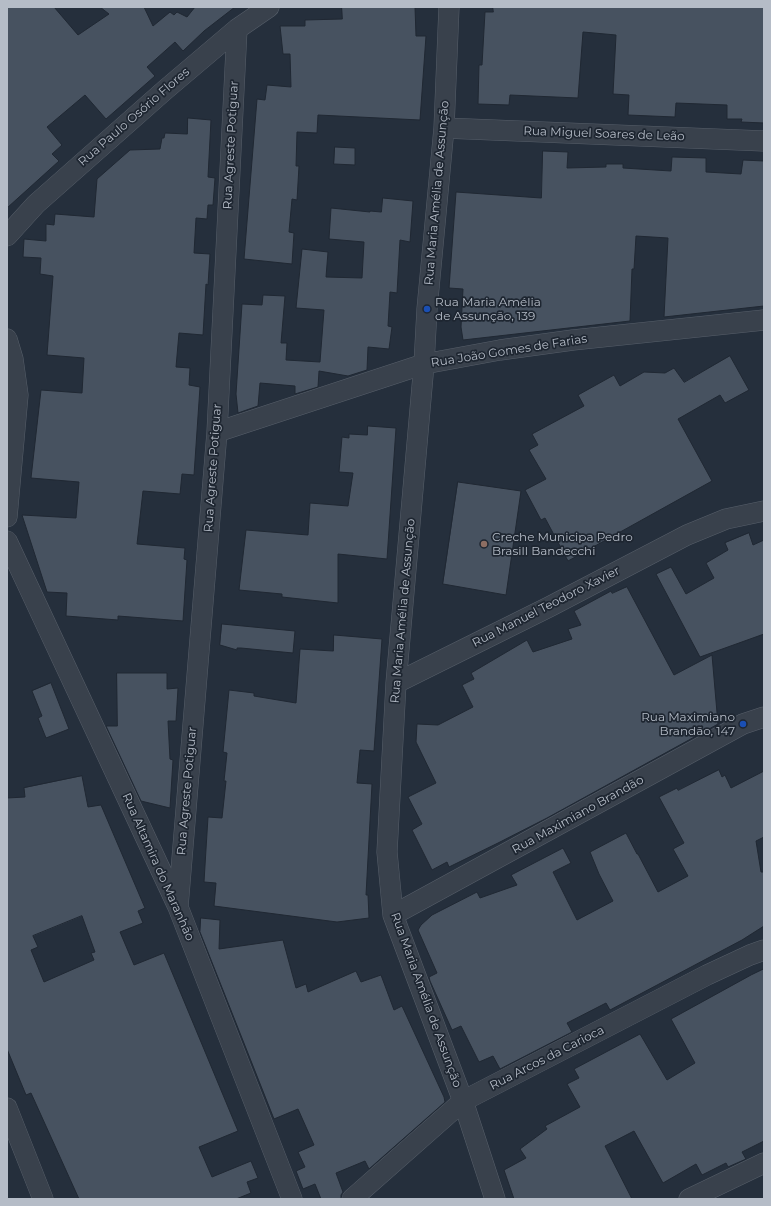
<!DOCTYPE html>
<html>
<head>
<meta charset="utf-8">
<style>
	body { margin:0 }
	#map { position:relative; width:771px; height:1206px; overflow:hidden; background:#252f3c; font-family:Montserrat,sans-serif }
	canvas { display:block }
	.frame { position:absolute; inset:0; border:8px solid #b5bcc7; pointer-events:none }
</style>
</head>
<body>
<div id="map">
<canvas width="771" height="1206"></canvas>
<div class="frame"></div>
</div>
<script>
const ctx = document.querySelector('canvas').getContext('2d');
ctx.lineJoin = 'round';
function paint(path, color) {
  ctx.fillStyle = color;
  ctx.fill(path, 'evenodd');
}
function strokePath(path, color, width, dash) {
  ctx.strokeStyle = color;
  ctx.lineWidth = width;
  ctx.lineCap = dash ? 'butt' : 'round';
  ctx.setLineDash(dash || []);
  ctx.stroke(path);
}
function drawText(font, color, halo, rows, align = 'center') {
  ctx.font = font + ' Montserrat,sans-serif';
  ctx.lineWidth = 3.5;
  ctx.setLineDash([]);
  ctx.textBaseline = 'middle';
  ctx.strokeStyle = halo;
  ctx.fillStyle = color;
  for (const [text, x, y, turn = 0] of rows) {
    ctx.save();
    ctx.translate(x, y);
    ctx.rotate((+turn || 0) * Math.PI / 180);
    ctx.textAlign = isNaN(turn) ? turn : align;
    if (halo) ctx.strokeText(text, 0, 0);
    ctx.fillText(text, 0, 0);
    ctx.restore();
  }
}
const building = new Path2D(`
	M7,7H54L78,35L109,14L100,7H144L153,26L170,12L174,15L177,12L187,17L195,7H235L204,31L183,51L175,42L147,67L155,76L106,119L85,95L47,127L62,145L52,154L59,161L7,208Z
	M342,7H415L416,36H426L420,120L318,115L317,133L297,132L296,166H299L297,200L292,199L289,232L294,233L292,264L244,259L257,99L265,100L267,85L291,87L290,54H283L280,26H305V20L342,19Z
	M493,7H764V123L741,122L742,119H727V105L676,103L675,117L628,115L629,95L613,94L616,35L583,32L578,98L510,95L509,105L478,104L479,65H482L485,12H493Z
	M188,118L211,120L208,177L215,178L213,205H208L207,219L196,218L194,253L210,254L208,285L206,284L203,335L179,333L176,367L190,368L189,385L200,387L194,475L182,474L180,494L143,491L137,544L185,548L184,559L187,560L183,621L118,616V620L66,616L67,593L47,592L22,515L76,518L79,482L31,478L41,390L82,393L84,358L47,355L53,276L40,274L41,258L23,257L24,239L46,241V224L54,225L55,214L94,217L97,179L130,150L160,149L162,138H164L165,133L187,134Z
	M335,147L355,148V165L334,164Z
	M543,151L568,152L567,168L606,167V164H623V168L671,171L672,157L706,158V172L741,174L743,160L764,161V306L664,317L668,238L636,236L634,269H632L630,321L463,340L461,327L463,289L449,288L456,192L541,198Z
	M383,198L413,201L410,242L400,240L397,293L390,292L388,326L392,327L389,349L368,347L367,370L348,376L319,371L318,387L295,394V386L260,383L258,406L238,413L236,394L242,304L262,305L263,295L285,296L281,343H287L286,360L320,362L324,310L296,308L302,249L328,252L326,277L362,278L364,242L329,239L331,208L370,212V211L381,212Z
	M730,356L749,390L725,403L720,395L678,419L712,481L568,561L545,518L541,520L525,490L546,479L529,450L538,445L532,434L584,406L578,395L614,375L620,386L644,372L665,373L674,368L684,382Z
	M368,426L396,428L387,559L338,554V603L282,597V594L239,590L246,530L308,535L310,503L348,506L353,473L339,472L342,437L349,438V434L367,435Z
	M458,482L521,491L506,595L443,584Z
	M749,533L753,545L764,540V634L700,657L656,574L671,567L686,594L714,578L706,563L728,550L725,543Z
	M627,587L674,675L712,655L718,724L547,818L498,843L449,867L447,862L432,870L412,830L422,824L408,797L436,783L416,742L417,724L438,725L473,707L462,685L474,679L471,673L527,640L533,652L572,639L568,629L581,625L574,611L611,591L612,593Z
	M222,624L295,631L293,653L241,648H237V650L220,645Z
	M334,635L382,639L374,751L360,750L357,783L372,784L366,895H368L369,918L337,922L214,906L216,883L204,882L206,849L208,817L222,818L226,781H224L227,753L223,752L229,690L254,693V696L296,703L300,649L333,651Z
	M117,673H167V689L178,688L176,721H168L170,759L173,760L170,808L141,801L106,726H117Z
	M51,683L69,729L46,738L38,718L42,716L32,691Z
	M719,770L722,777L725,775L731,788L764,771V837L756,841L761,872H764V926L742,940L610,1010L606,1003L567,1023L572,1032L500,1069L493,1056L479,1062L461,1026L452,1030L430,981L429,977L437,973L418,930L421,925L432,915L477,892L480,898L517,885L511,875L563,848L571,863L553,872L577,920L613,901L599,874L590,852L626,833L637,854H638L658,892L688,876L673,849L684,843L659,797L677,788L678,790Z
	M82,776L88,807L101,805L145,908L138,911L143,923L120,932L134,965L164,953L238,1131L199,1147L212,1177L251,1161L258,1178L247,1182L251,1193L236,1199H79L31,1093L26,1095L7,1049V798L25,797L24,788ZM82,916L95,952L91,953L94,960L44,982L31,950L38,947L33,936Z
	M201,918L220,920L219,949L283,940L296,988L306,984L308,992L356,971L361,982L381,975L394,1010L402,1006L444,1097L445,1102L369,1169L365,1161L336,1173L343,1192L341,1195V1199H321L315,1184L303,1189L296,1171L305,1167L298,1152L314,1145L298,1109L274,1119L200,932Z
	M764,969V1141L742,1152L746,1159L728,1167L726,1163L702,1175L696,1164L663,1183L634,1131L605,1146L632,1199H514L504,1170L526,1158L520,1149L547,1129L545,1126L580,1107L567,1084L579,1078L574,1069L640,1034L667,1080L695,1063L671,1019L751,975Z`);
const minor = new Path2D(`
	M449,7L444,128L427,309L424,364L396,683L387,852L393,915L463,1101L495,1199
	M444,128L764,141
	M7,236L36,204L165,90L237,29L269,7
	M7,339L13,359L18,395L7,517
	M217,432L424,364L500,350L573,340L764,320
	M7,541L178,907L292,1199
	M396,683L549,607L687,535L726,519L764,511
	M178,907L217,432L237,29
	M393,915L743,724L764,717
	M7,1108L43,1199
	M352,1199L463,1101L707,975L750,955L764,950
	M689,1199L764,1163`);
const markers = [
	[427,309,4,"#1a4fb4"],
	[484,544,4,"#8d6e63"],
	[743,724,4,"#1a4fb4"]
];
const streetNames = [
	["Rua Paulo Osório Flores",134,117,-41],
	["Rua Miguel Soares de Leão",604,134,2],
	["Rua Agreste Potiguar",231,145,-87],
	["Rua Maria Amélia de Assunção",437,193,-85],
	["Rua João Gomes de Farias",509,351,-9],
	["Rua Agreste Potiguar",213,468,-86],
	["Rua Manuel Teodoro Xavier",546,607,-27],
	["Rua Maria Amélia de Assunção",403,611,-85],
	["Rua Agreste Potiguar",187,791,-85],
	["Rua Maximiano Brandão",578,815,-29],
	["Rua Altamira do Maranhão",158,867,66],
	["Rua Maria Amélia de Assunção",426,1000,70],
	["Rua Arcos da Carioca",547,1058,-27]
];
const poiNames = [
	["Rua Maria Amélia",435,302],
	["de Assunção, 139",435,316],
	["Creche Municipa Pedro",492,537],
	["Brasill Bandecchi",492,551],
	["Rua Maximiano",735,717,"right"],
	["Brandão, 147",735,731,"right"]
];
paint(building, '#475260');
strokePath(building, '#202833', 1);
strokePath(minor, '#575f6a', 21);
strokePath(minor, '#39414c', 20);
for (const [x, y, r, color] of markers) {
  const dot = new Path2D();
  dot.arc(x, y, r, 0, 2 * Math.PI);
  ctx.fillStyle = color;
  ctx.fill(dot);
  strokePath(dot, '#1e2631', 1.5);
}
drawText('12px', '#b5bcc7', '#1e2631', streetNames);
drawText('12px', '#b5bcc7', '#1e2631', poiNames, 'left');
</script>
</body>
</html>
